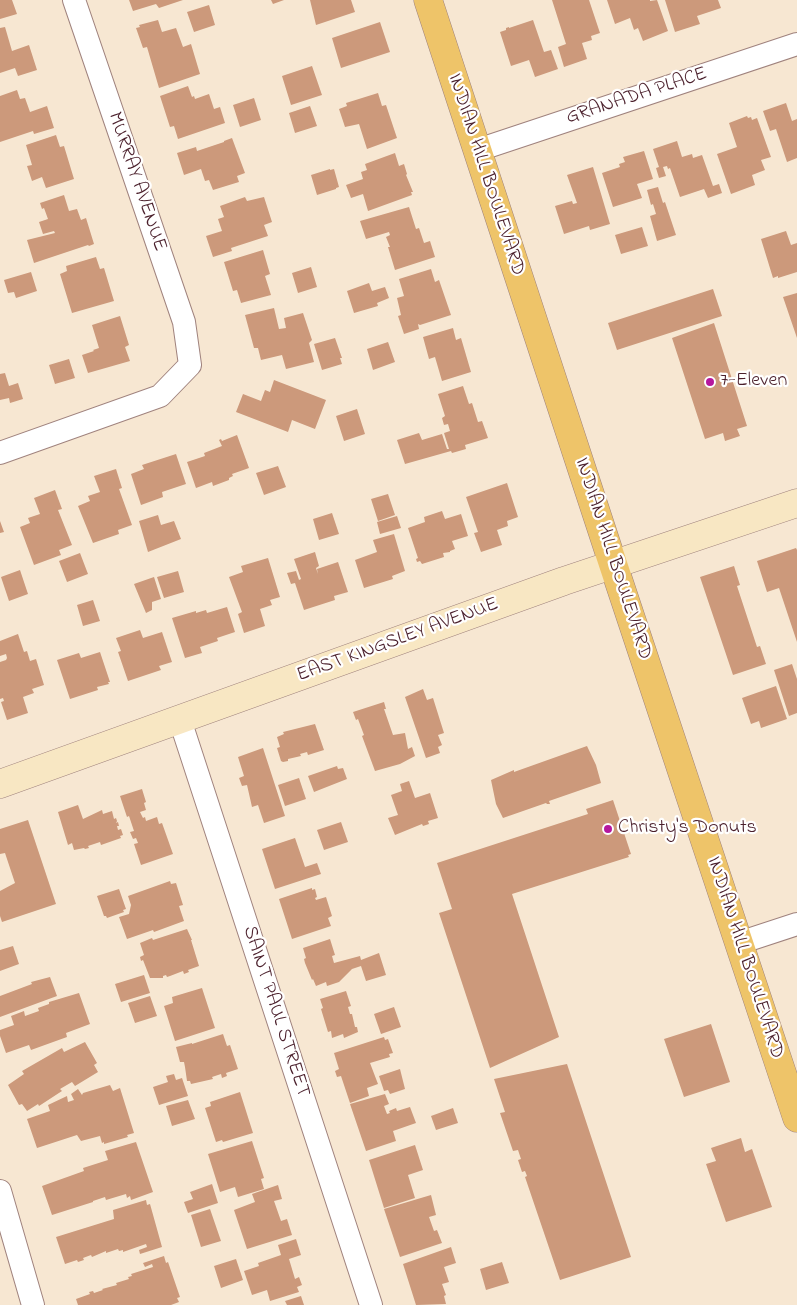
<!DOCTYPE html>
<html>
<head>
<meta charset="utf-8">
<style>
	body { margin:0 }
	canvas { display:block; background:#f7e7d2 }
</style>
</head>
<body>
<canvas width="797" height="1305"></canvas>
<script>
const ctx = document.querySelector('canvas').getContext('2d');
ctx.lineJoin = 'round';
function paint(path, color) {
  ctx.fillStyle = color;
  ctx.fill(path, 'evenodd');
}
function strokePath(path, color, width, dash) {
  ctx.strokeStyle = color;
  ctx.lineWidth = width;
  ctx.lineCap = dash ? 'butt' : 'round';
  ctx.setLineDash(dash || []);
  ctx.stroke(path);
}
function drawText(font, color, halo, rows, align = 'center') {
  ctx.font = font + ' "Indie Flower",sans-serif';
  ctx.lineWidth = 4.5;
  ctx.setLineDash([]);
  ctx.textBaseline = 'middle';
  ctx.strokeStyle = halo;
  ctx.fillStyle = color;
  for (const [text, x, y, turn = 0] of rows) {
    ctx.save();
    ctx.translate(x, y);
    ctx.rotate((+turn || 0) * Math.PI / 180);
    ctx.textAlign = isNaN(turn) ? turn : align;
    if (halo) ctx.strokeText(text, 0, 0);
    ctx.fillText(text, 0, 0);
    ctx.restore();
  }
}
const building = new Path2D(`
	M0,0H12L17,14L0,19Z
	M129,0H183L159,8L156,4L133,11Z
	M271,0H284L273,4Z
	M310,0H351L355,12L316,25Z
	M552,0H589L600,33L591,36L592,40L582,43L587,59L564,67L558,47L566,44Z
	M607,0H650V1L657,0L668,31L643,41L638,28L634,30L630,18L615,24Z
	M665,0H718L721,8L697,16L700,24L675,32Z
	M209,5L215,25L194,32L187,12Z
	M158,20L162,32L176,28L183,47L191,44L200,74L159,88L147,47L143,48L136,28L140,27L139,25Z
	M533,20L544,52L551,50L558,69L535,77L529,60L511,66L500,32L506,30V28L509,27V28Z
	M380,22L390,52L341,68L332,38Z
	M5,27L12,51L29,45L37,70L18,76L15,68L0,73V28Z
	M312,66L322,95L291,105L282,76Z
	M188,86L192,97L194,96L195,99L209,94L214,109L220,107L225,123L178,139L174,126L170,127L160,96Z
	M17,90L20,99L25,98L30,112L47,106L54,128L34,134L33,131L0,142V96Z
	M378,93L382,106L386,105L397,138L367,149L359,124L345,127L339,109L347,106L346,103Z
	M254,98L261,120L240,127L233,105Z
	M786,103L792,121L797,119V158L787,162L776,129L770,131L763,111Z
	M310,106L317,126L295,133L289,113Z
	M747,116L748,118L751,117L752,120L757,118L771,157L761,160L765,170L752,175L755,185L731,194L717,154L737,147L729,123Z
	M56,135L60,147L64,146L74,179L46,188L42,177L32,181L27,166L32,165L26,145Z
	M232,138L245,173L237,176L239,182L213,190L209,180L205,181L201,169L184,175L177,153L196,147L197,151L224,142V141Z
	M677,141L682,157L692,154L693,158L702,155L713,186L719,184L722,193L708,198L704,189L680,197L670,168L668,169L667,166L663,167L666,176L659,178L656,168L659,167L653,149Z
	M644,151L653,179L637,184L642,198L613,207L602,173L620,167L619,164L625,162L623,157Z
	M395,153L399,166L404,164L407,174L406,175L413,192H411L412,195L368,211L363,194L351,198L346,185L363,179L361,172L367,170L365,164Z
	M593,167L610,224L590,230L589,226L564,234L555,206L572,201L573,204L577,203L567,175Z
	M330,169V170L334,169L339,187L336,188V189L317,195L311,175Z
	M658,187L663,203L665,202L676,235L657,241L650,216L656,214L653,204L651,205L647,190Z
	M64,195L69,211L77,209L81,220L86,218L94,244L89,246L88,245L34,263L27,240L55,233L54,231L43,234L39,222L48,219L44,208L42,209L40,203Z
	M245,197L247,201L264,197L272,222L264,225L268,236L231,248L232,251L213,257L206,236L222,231L218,219L224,217L220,206Z
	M409,207L416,229L419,228L424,243L430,241L435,257L395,270L388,247H390L386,237L390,235L389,232L366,239L360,221Z
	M642,227L648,246L621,254L615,235Z
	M786,231L791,245L797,243V272L778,278V276L773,278L761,239Z
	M263,250L270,274L265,276L271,295L241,303L237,290L233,291L224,262Z
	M96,257L100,269L104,268L114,301L72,313L60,274L67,271L66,266Z
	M311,267L317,287L298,293L292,273Z
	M431,269L435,282L439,280L451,315L420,325L418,324L419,329L404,334L398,316L401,315L397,298L404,296L399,279Z
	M31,272L37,291L16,298L14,292L8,293L4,280Z
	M369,283L372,291L385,287L389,298L377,303L378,306L354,313L347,291Z
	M713,289L722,316L617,350L608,323Z
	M797,293V338L783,297Z
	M274,308L279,329L286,328L284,318L303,313L312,340L309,343L314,362L286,369L282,355L261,360L258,348H254L245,315Z
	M120,316L129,345L125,347L130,361L88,373L82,355L94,351L93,350L99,348L92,325Z
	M714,323L747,426L737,429L740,436L725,441L723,433L705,439L672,338Z
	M453,328L456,340L461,338L471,372L442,381L435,357L429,359L423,337Z
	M335,338L342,358H340L342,364L322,370L314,344Z
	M388,342L395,362L373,370L367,349Z
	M69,359L75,378L55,384L49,365Z
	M5,373L9,386L18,383L23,399L10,403L9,398L0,400V374Z
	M274,380L326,400L315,429L292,420L288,432L236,412L243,394L261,401L265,390L270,392Z
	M463,386L469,404L472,403L478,422L482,421L488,438L465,445L466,449L452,453L451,451L405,464L397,440L419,433L422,440L442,434L447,449H449L444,433L450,431L448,424L444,425L442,418L445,416L438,394Z
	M357,409L365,434L344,441L336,416Z
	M237,435L249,468L232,474L233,476L229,478V480L213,486L212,482L196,488L187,462L205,456L204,453L222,446L219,440L221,439L222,441Z
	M176,454L186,484L162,492L163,497L141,505L131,474L144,469L142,465Z
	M278,466L286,487L264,495L256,473Z
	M116,469L122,488L119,489L132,525L118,530L119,534L93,543L78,506L90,501L88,496L100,492L94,476Z
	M507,483L518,517L507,521L508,526L497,530L502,545L481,552L474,533L478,532L466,497Z
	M55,490L62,509L58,510L72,545L59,550L61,555L34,565L20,527L30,523L28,518L40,514L34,498Z
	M388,494L395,515L378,521L371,499Z
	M442,511L445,519L461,514L468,536L452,541L455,549L450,551V552L443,553L444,557L422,564L420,561L417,562L416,559L418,558L408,528L425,522L424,517Z
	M332,513L339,534L319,540L313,519Z
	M158,515L161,525L174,521L181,539L148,552L139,521Z
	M397,516L401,528L380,534L377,522Z
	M0,521L4,532L0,533Z
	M394,534L405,571L392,576L393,579L364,588L355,560L377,552L373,540Z
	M796,548L797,550V642L779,588L767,592L757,561Z
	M315,552L319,566L316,568L318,574L317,569L338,562L348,592L334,596L335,600L304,610L295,583L291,584L287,573L296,571L299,580L301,579L294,559Z
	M80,553L88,574L67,582L59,561Z
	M268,558L280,597L270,600L272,605L260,609L265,626L244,633L238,614L242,612L229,577L243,572L241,566Z
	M734,566L740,585L737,586L757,647L760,646L766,664L733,675L700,577Z
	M20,570L28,594L9,601L1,577Z
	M178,571L184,592L164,598L157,577Z
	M154,577L161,599L152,602V610L146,613L134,584Z
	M93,600L100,621L83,626L77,605Z
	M227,607L235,632L217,638L218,641L200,647L202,653L185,658L172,618L196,611V613L206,610L207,613Z
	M140,630L143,638L162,632L172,662L159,666L161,670L128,681L118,652L121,651L116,638Z
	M18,634L24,652L27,651L30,661L36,659L44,685L32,689L34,693L23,697L28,713L7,720L1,702L4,701L3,698L0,699V662L6,660L7,658L6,654L0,656V641Z
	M100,652L110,682H108L109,684L97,687L98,690L70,699L57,660L79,653L81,658Z
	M792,664L797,679V713L789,716L774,670Z
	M776,686L787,719L761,728L759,721L751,724L742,698Z
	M423,689L427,700L433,698L444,733L438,735L442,745L438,747L440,753L426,758L405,697Z
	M384,702L386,709H384L393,735L405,733L408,749L412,747L415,756L400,764L375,771L362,736L364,735L358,719L356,720L353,712Z
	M315,724L324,750L308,755L307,752L300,754L301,756L288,759V761L283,762L281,761L277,748L280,747L277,737L284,734L283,732Z
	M587,746L596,765L601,783L549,801L550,804H547L546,803L503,818L496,804L491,780L514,770V772Z
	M263,748L285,816L264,823L258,805L252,807L247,785L242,786L239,778L244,776L238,757Z
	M337,766L338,769L343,768L347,779L314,792L308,776Z
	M299,778L306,799L285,806L278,785Z
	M409,781L415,798L430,793L438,818L428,821L429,824L423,826L422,824L395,835L388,818L398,815L391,795L402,791L400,784Z
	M142,789L146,802L144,803L146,810L140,812L143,818L145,817L146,821L157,817L159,824L162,823L173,854L141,865L134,844L138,843L136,838L133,839L130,832L134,831L129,816L127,817L120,796Z
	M613,800L631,854L628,855L629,857L512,894L559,1037L490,1068L439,913L452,909L437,863L588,814L586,809Z
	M78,805L83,819L102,810L103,814L112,811L114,819L116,818L117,821L116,823L118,822L119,826H117L118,830L121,829L123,835L120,836L121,838L101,845L100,842L88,846L89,848L85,849L84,848L74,850L72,843L68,845L58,812Z
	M28,820L56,904L2,922L0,916V891L15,883L5,853L0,854V829Z
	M341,822L348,842L324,850L317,830Z
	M295,838L305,867L317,863L321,874L275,889L262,849Z
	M170,881L171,884L176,883L183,905L179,906L184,921L154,932L153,930L127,939L119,917L129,914L131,905L128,896Z
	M312,888V890L315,889L317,897L315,898L316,900L326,897L332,916L328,918L331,926L292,939L279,899Z
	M119,889L126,909L123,910L124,912L107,918L106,916H104L97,896Z
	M187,929L192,940H191L199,966L188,970L189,972L184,974L183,971L170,976L167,977L166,975L163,976V978H150L143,960L141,961L140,957L144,955L140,943L152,938L153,940Z
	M330,939L335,955L332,956L334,963L360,956L361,960L379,953L386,975L366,981L361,966L352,969L339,982L327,986L326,982L316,986L313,979L312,980L305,963L304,959L306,958L303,948Z
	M13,946L19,964L0,971V950Z
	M144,975L150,993L121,1002L115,984Z
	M50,977L57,996L0,1017V996L32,984L31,982Z
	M202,988L215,1028L175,1041L164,1006L173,1003L172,997Z
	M346,991L351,1006L348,1007L350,1014H352L355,1027H357L358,1032L344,1038L343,1034L332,1038L331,1031L328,1032L321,1009L323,1008L320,999Z
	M79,993L90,1024L66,1033L67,1037L31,1050L29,1045L6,1053L0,1036V1030L14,1025L11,1016L24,1011L25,1016L39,1011L38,1008L49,1004V1002Z
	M150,996L157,1016L135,1023L128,1003Z
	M394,1007L401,1027L381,1034L374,1014Z
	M711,1024L730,1082L684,1097L664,1039Z
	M223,1034L227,1046L230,1045L238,1069L226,1073L227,1076L222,1078L221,1074L212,1077L213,1079L191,1084L190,1081H187L185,1067L184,1062H180L176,1047L192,1043V1044Z
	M384,1037L385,1040L388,1039L393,1053L389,1054L390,1057L370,1063L378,1084L367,1088L369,1096L350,1103L341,1076L337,1077L335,1071L339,1069L334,1053Z
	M85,1042L97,1063L94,1065L98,1072L75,1086L72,1082L60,1089L62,1091L39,1106L38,1104L27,1111L22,1104L19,1105L8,1085L24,1074L22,1071L62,1048L64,1052Z
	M567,1064L631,1257L560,1280L525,1177L527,1176L525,1171L522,1172L518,1160L521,1159L518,1150L513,1151L500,1113L505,1112L494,1079Z
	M400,1069L405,1089L390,1094L388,1090L384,1091L379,1076Z
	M174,1074L176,1080L182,1078L188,1096L159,1105L153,1087L168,1082L166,1076Z
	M110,1085L113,1091L120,1088L134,1133L127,1135L128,1137L104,1144V1142L102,1143L100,1136L81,1141L77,1135L37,1148L27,1119L50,1111L48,1105L67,1096L68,1102L74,1100L71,1094L78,1089L82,1095L83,1093Z
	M240,1092L253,1133L223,1142L222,1140L216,1142L205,1108L211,1106L210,1102Z
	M385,1094L389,1104L384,1106L387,1114L390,1113L389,1111L396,1108L397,1111L410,1107L416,1123L393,1131L396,1141L366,1151L350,1104Z
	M188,1100L195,1119L172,1126L166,1106Z
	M453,1108L458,1123L436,1130L431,1116Z
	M741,1138L745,1152L752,1149L772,1207L726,1222L706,1164L716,1161L711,1148Z
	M252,1141L264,1178L261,1179L264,1189L238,1197L235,1187L220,1192L208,1154Z
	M136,1142L153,1192L131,1200L130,1196L127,1198L126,1194L106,1200L105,1197L93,1201V1202L52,1215L42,1186L84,1171L83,1168L108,1160L105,1151Z
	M415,1145L423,1170L408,1175L415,1198L384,1208L369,1160Z
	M212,1184L218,1203L188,1213L184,1202L193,1199L190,1192Z
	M278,1185L282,1199L274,1201L281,1221L287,1219L292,1235L247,1249L234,1210L255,1202L252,1194Z
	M431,1195L436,1215L429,1217L434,1231L437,1230L442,1243L400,1257L384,1209Z
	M146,1200L147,1205L150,1204L162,1247L140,1254L139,1250L147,1247L146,1244L123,1252V1250L119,1251L118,1249L106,1253V1251L92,1257L91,1255L83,1258L84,1260L78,1262L77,1260L65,1264L56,1237L114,1219L113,1210Z
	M210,1209L221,1241L201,1247L191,1215Z
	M296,1239L301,1255L289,1259L295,1279L299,1277L302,1285L297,1287L299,1292L270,1301L267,1290L252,1295L244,1271L259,1266L258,1263L281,1255L278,1245Z
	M451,1247L456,1263L444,1267L449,1282L442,1284L446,1295L444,1296L446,1304L416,1305L403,1264Z
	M164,1256L166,1263L168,1262L180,1297L177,1298L179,1302L171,1305H78L76,1299L90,1294L89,1292L93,1291L94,1293L103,1290L102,1289L117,1285L116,1283L129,1279L128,1277L132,1276L131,1274L153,1267L152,1264L145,1267L143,1263Z
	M236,1259L243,1280L221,1288L214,1266Z
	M502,1262L509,1283L486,1290L480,1269Z
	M301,1296L304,1305H287L285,1301Z`);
const street = new Path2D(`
	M478,150L797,44
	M0,453L160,396L190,365L184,322L74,0
	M180,720L371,1305
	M739,943L797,924
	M0,1191L33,1305`);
const secondary = new Path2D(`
	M0,784L564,581L797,503`);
const primary = new Path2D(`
	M428,0L613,564L797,1118`);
const markers = [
	[710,382,5,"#b5179e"],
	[608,829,5,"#b5179e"]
];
const streetNames = [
	["GRANADA PLACE",637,97,-18],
	["INDIAN HILL BOULEVARD",485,175,72],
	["MURRAY AVENUE",136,182,71],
	["INDIAN HILL BOULEVARD",612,559,72],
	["EAST KINGSLEY AVENUE",398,641,-20],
	["INDIAN HILL BOULEVARD",744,958,72],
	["SAINT PAUL STREET",275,1012,72]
];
const poiNames = [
	["7-Eleven",720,382],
	["Christy's Donuts",618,829]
];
paint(building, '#cc997b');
strokePath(street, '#a0837e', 24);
strokePath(secondary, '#a0837e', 29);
strokePath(primary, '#a0837e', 29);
strokePath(street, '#fff', 22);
strokePath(secondary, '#f8e7c3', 28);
strokePath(primary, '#eec469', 28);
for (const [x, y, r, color] of markers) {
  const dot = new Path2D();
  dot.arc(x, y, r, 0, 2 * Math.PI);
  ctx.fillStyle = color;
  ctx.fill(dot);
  strokePath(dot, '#fff', 2);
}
drawText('20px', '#4a1f2b', '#fff', streetNames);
drawText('20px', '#4a1f2b', '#fff', poiNames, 'left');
</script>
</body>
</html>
